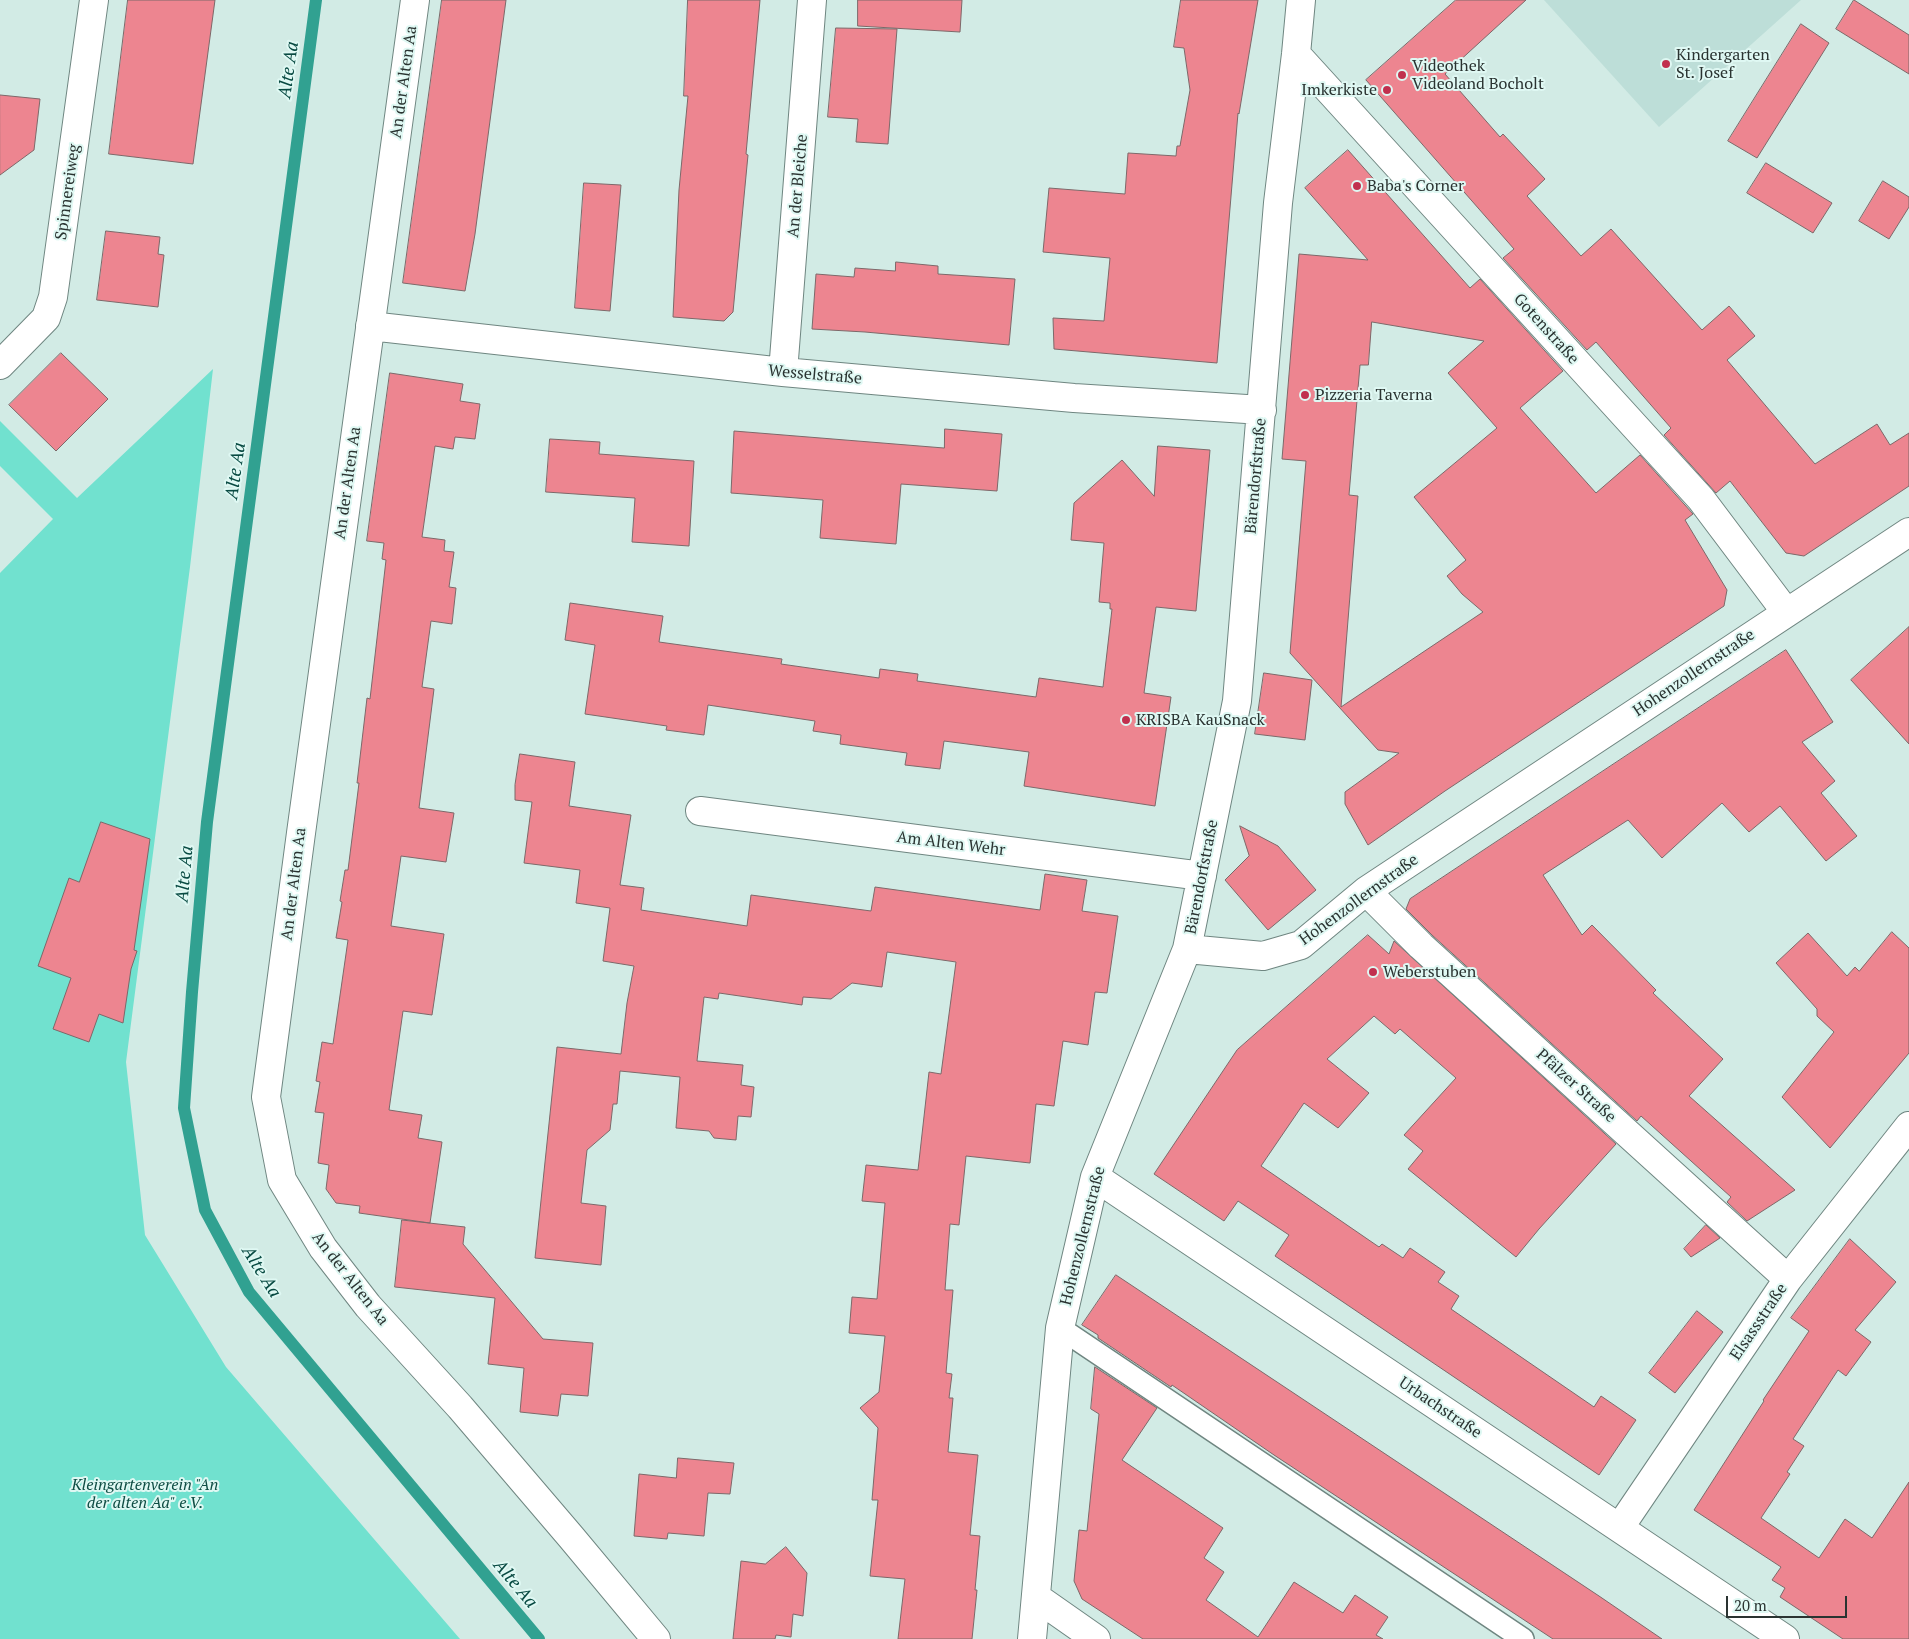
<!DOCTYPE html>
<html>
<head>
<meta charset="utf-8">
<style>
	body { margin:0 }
	#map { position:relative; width:1909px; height:1639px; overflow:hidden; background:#d2ebe5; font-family:"PT Serif",serif }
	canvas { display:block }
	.scale { position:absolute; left:1726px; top:1596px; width:121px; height:22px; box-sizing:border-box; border:2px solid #2a3331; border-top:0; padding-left:6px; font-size:15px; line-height:18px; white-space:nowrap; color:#2a3331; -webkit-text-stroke:4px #dff8f3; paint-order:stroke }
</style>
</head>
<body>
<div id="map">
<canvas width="1909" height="1639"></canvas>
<div class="scale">20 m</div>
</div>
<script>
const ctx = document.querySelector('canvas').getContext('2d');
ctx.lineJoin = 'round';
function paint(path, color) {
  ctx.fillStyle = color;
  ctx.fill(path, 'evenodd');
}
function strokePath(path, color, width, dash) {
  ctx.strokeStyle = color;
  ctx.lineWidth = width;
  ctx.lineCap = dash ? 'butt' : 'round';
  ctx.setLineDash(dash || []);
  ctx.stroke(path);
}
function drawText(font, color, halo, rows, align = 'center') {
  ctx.font = font + ' "PT Serif",serif';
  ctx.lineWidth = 4;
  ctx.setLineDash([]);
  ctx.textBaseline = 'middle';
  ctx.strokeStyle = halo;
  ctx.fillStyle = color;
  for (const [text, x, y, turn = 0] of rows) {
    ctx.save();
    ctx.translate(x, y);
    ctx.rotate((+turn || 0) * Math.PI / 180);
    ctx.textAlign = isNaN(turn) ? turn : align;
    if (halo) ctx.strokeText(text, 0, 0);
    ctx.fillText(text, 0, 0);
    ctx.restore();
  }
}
const built = new Path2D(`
	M1544,0H1801L1659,127Z`);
const green = new Path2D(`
	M213,369L190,567L126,1062L145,1235L226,1367L460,1639H0V573L53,519L0,466V421L77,498Z`);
const stream = new Path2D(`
	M316,0L207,822L192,992L184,1108L205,1210L249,1292L539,1639`);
const building = new Path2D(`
	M128,0H215L193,164L109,154Z
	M442,0H506L475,234L465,291L403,283Z
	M688,0H760L746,154L748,155L733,312L724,321L673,317L679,190L688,96H684Z
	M858,0H962L960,32L858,26Z
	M1181,0H1258L1239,114L1238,113L1217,363L1054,349L1053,318L1104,321L1110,258L1043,252L1049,188L1125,194L1128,153L1176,156L1177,146H1180L1190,90L1184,48L1174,47Z
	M1456,0H1526L1445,74L1500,137L1503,134L1545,179L1527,196L1581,256L1611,229L1702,330L1729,306L1755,336L1727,360L1815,464L1877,424L1890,445L1909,433V486L1804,556L1786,553L1730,481L1716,493L1664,435L1671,428L1596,342L1587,350L1503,258L1514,249L1366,80Z
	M1854,0L1909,35V74L1836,29Z
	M1801,24L1829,43L1757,158L1728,141Z
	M836,28L897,29L888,144L856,142L858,119L828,117Z
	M0,95L40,99L34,150L0,175Z
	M1348,150L1470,288L1480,279L1563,371L1520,408L1596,493L1640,455L1693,514L1685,520L1727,590L1724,606L1445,791L1368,845L1345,804V792L1399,753L1378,750L1290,653L1306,461L1282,459L1299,254L1368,260L1305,188ZM1372,322L1484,341L1448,373L1497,428L1414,497L1466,560L1447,576L1462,594L1483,612L1341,707L1358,496L1349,495L1360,365H1368Z
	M1766,163L1832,203L1813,233L1747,193Z
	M1883,181L1909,197V207L1889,239L1859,221Z
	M584,183L621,185L610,311L575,308Z
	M106,231L160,237L158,254L164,255L158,307L97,300Z
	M896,262L938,266V274L1015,279L1009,345L865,332L812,329L816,274L854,277L855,268L895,271Z
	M61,353L108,399L56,451L9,405Z
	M390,373L463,384L460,401L480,404L475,439L455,437L453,449L435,446L422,537L445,540L444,551L454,552L449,587L456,588L452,624L431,621L422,687L434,689L419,808L454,813L446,862L401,856L391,926L444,934L432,1015L403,1011L389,1110L422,1115L418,1138L442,1142L430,1223L359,1213L360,1206L336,1203L326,1189L329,1165L318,1163L324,1113L315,1112L320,1082L316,1081L322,1042L333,1044L348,940L336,938L342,902L340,901L345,870H348L359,783H357L367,698L370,699L386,560L382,559L384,543L367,541Z
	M945,429L1002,434L997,491L901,484L896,544L820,538L823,500L731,493L734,431L944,448Z
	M550,439L600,442L599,454L694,461L689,546L632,542L635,498L546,492Z
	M1158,446L1210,450L1196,611L1156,607L1144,693L1171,697L1155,806L1024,786L1029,752L944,741L940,769L905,765L907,753L840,744L841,735L813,731L815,721L708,705L704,735L666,730L667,726L585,714L595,645L565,640L570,603L663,616L659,642L782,659L781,664L879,678L880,669L918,674L917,681L1036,697L1039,678L1103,687L1112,609H1110V603L1099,602L1104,543L1071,540L1074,503L1122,460L1154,496Z
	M1909,627V744L1851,680Z
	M1786,650L1833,722L1802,742L1835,781L1821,793L1857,836L1826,861L1780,806L1749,832L1722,803L1662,858L1628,820L1543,875L1582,935L1592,925L1656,990L1653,993L1723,1059L1689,1096L1795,1190L1747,1221L1727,1202L1731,1197L1641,1116L1637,1121L1432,935L1406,909L1410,899Z
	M1264,673L1312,680L1305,740L1255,734Z
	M520,754L575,762L569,806L631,815L620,885L644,888L641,910L747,926L751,895L871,911L875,887L1040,910L1045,874L1087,880L1082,911L1118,916L1107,993L1095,992L1088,1045L1063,1041L1054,1106L1036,1104L1030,1163L966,1156L959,1225L950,1224L945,1290H953L946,1373L952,1374L949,1398H953L948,1452L978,1455L970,1535L980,1536L975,1590H977L972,1639H898L905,1579L870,1576L878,1500H872L878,1428L860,1408L879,1392L885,1336L849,1333L852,1297L877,1299L885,1203L862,1201L866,1165L918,1170L929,1072L941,1074L956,962L887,952L882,987L852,983L831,999L803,997L802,1005L719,993L718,999L704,997L697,1061L743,1065L741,1085L754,1087L751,1117L738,1116L736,1140L714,1138L709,1131L676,1128L680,1077L620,1071L617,1104H613L610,1130L587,1150L581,1203L606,1206L601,1265L535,1258L557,1047L621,1054L627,1003L634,966L603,961L610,908L576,903L580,870L524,863L532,802L515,800V785Z
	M101,822L150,839L134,950L137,951L131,969L123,1023L99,1014L89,1042L53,1029L71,978L38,966L69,878L79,882Z
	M1240,826L1278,846L1316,890L1268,930L1225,880L1249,856Z
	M1892,932L1909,948V1053L1830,1148L1782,1097L1834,1032L1817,1016V1009L1776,963L1808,933L1847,976L1855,967L1859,971Z
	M1368,935L1389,954L1394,941L1616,1144L1539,1229L1516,1257L1408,1169L1423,1151L1404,1135L1456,1078L1400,1029L1395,1034L1374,1016L1327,1059L1369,1093L1338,1128L1304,1103L1261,1166L1379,1247L1382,1244L1403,1258L1410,1248L1445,1272L1438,1282L1459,1296L1451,1309L1594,1407L1601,1396L1636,1420L1599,1475L1275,1256L1289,1235L1238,1201L1224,1221L1154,1174L1237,1050Z
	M402,1220L465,1227L463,1244L543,1339L593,1343L588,1396L561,1394L558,1416L520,1412L524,1368L488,1364L495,1298L395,1287Z
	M1706,1225L1720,1238L1691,1257L1684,1249Z
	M1850,1239L1896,1282L1855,1330L1871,1342L1846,1376L1838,1370L1793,1439L1804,1446L1787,1472L1790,1474L1761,1518L1819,1558L1845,1519L1872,1538L1909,1482V1639H1843L1780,1597L1785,1588L1772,1580L1781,1567L1694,1510L1764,1401L1763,1400L1809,1331L1791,1318Z
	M1116,1275L1599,1596L1662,1639H1553L1274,1455L1172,1385L1171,1387L1098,1338V1335L1082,1325Z
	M1697,1311L1723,1332L1675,1393L1649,1373Z
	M1095,1367L1157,1408L1122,1460L1223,1528L1204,1558L1224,1572L1206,1600L1258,1637L1294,1582L1343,1613L1355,1595L1388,1617L1376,1635L1383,1639H1143L1082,1599L1074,1581L1079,1530L1087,1531L1099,1414L1091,1409Z
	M678,1458L734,1463L730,1494L708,1493L704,1536L668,1533L667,1539L634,1536L639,1474L676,1478Z
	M786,1547L807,1573L803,1616L793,1614L791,1637L776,1635L775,1639H733L741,1561L765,1564Z`);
const lane = new Path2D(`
	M1060,1328L1523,1639`);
const street = new Path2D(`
	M415,0L301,833L266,1097L282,1180L323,1248L368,1306L460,1407L571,1537L656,1639
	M1296,54L1701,499L1786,612
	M370,326L783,372L1074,398L1262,410
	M0,365L46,318L53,297L94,0
	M783,372L812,0
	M700,811L1202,876
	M1366,891L1421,946L1788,1279
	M1187,949L1263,956L1301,945L1366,891L1909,532
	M1095,1177L1785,1639
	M1620,1527L1788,1279L1909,1126
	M1036,1597L1096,1639
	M1032,1639L1060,1328L1095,1177L1187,949L1237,701L1278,203L1296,54L1301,0`);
const markers = [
	[1666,64,5,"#c1304e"],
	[1402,75,5,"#c1304e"],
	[1387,90,5,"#c1304e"],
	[1357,186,5,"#c1304e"],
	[1305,395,5,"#c1304e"],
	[1126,720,5,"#c1304e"],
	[1373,972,5,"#c1304e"]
];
const poiNames = [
	["Kindergarten",1676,55],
	["St. Josef",1676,73],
	["Videothek",1412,66],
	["Videoland Bocholt",1412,84],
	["Imkerkiste",1377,90,"right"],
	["Baba's Corner",1367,186],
	["Pizzeria Taverna",1315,395],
	["KRISBA KauSnack",1136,720],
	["Weberstuben",1383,972]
];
const streetNames = [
	["An der Alten Aa",404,82,-82],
	["An der Bleiche",798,186,-85],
	["Spinnereiweg",68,192,-82],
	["Gotenstraße",1546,329,48],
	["Wesselstraße",815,375,5],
	["Bärendorfstraße",1256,476,-85],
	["An der Alten Aa",348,483,-82],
	["Hohenzollernstraße",1694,673,-34],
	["Am Alten Wehr",951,844,7],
	["Bärendorfstraße",1202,877,-79],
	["An der Alten Aa",294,884,-83],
	["Hohenzollernstraße",1359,900,-36],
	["Pfälzer Straße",1576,1086,42],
	["Hohenzollernstraße",1083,1236,-76],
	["An der Alten Aa",350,1279,52],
	["Elsassstraße",1759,1322,-56],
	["Urbachstraße",1440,1408,34]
];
const parkNames = [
	["Kleingartenverein \"An",145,1485],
	["der alten Aa\" e.V.",145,1503]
];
const waterNames = [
	["Alte Aa",289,70,-82],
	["Alte Aa",236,471,-82],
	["Alte Aa",185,874,-85],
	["Alte Aa",261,1272,58],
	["Alte Aa",515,1584,50]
];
paint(built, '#bdded8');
paint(green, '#71e1cf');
strokePath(stream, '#31a191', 12);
paint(building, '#ed8590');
strokePath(building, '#7d6869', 1);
strokePath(lane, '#6f8681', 24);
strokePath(street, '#6f8681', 30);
strokePath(lane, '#fff', 21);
strokePath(street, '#fff', 28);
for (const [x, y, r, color] of markers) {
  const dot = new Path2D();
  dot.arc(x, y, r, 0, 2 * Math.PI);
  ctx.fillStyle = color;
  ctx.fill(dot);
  strokePath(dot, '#dff8f3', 2);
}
drawText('16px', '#2a3331', '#dff8f3', poiNames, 'left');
drawText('16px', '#2a3331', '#dff8f3', streetNames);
drawText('italic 16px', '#0e4d44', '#dff8f3', parkNames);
drawText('italic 18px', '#084a42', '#dff8f3', waterNames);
</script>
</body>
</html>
